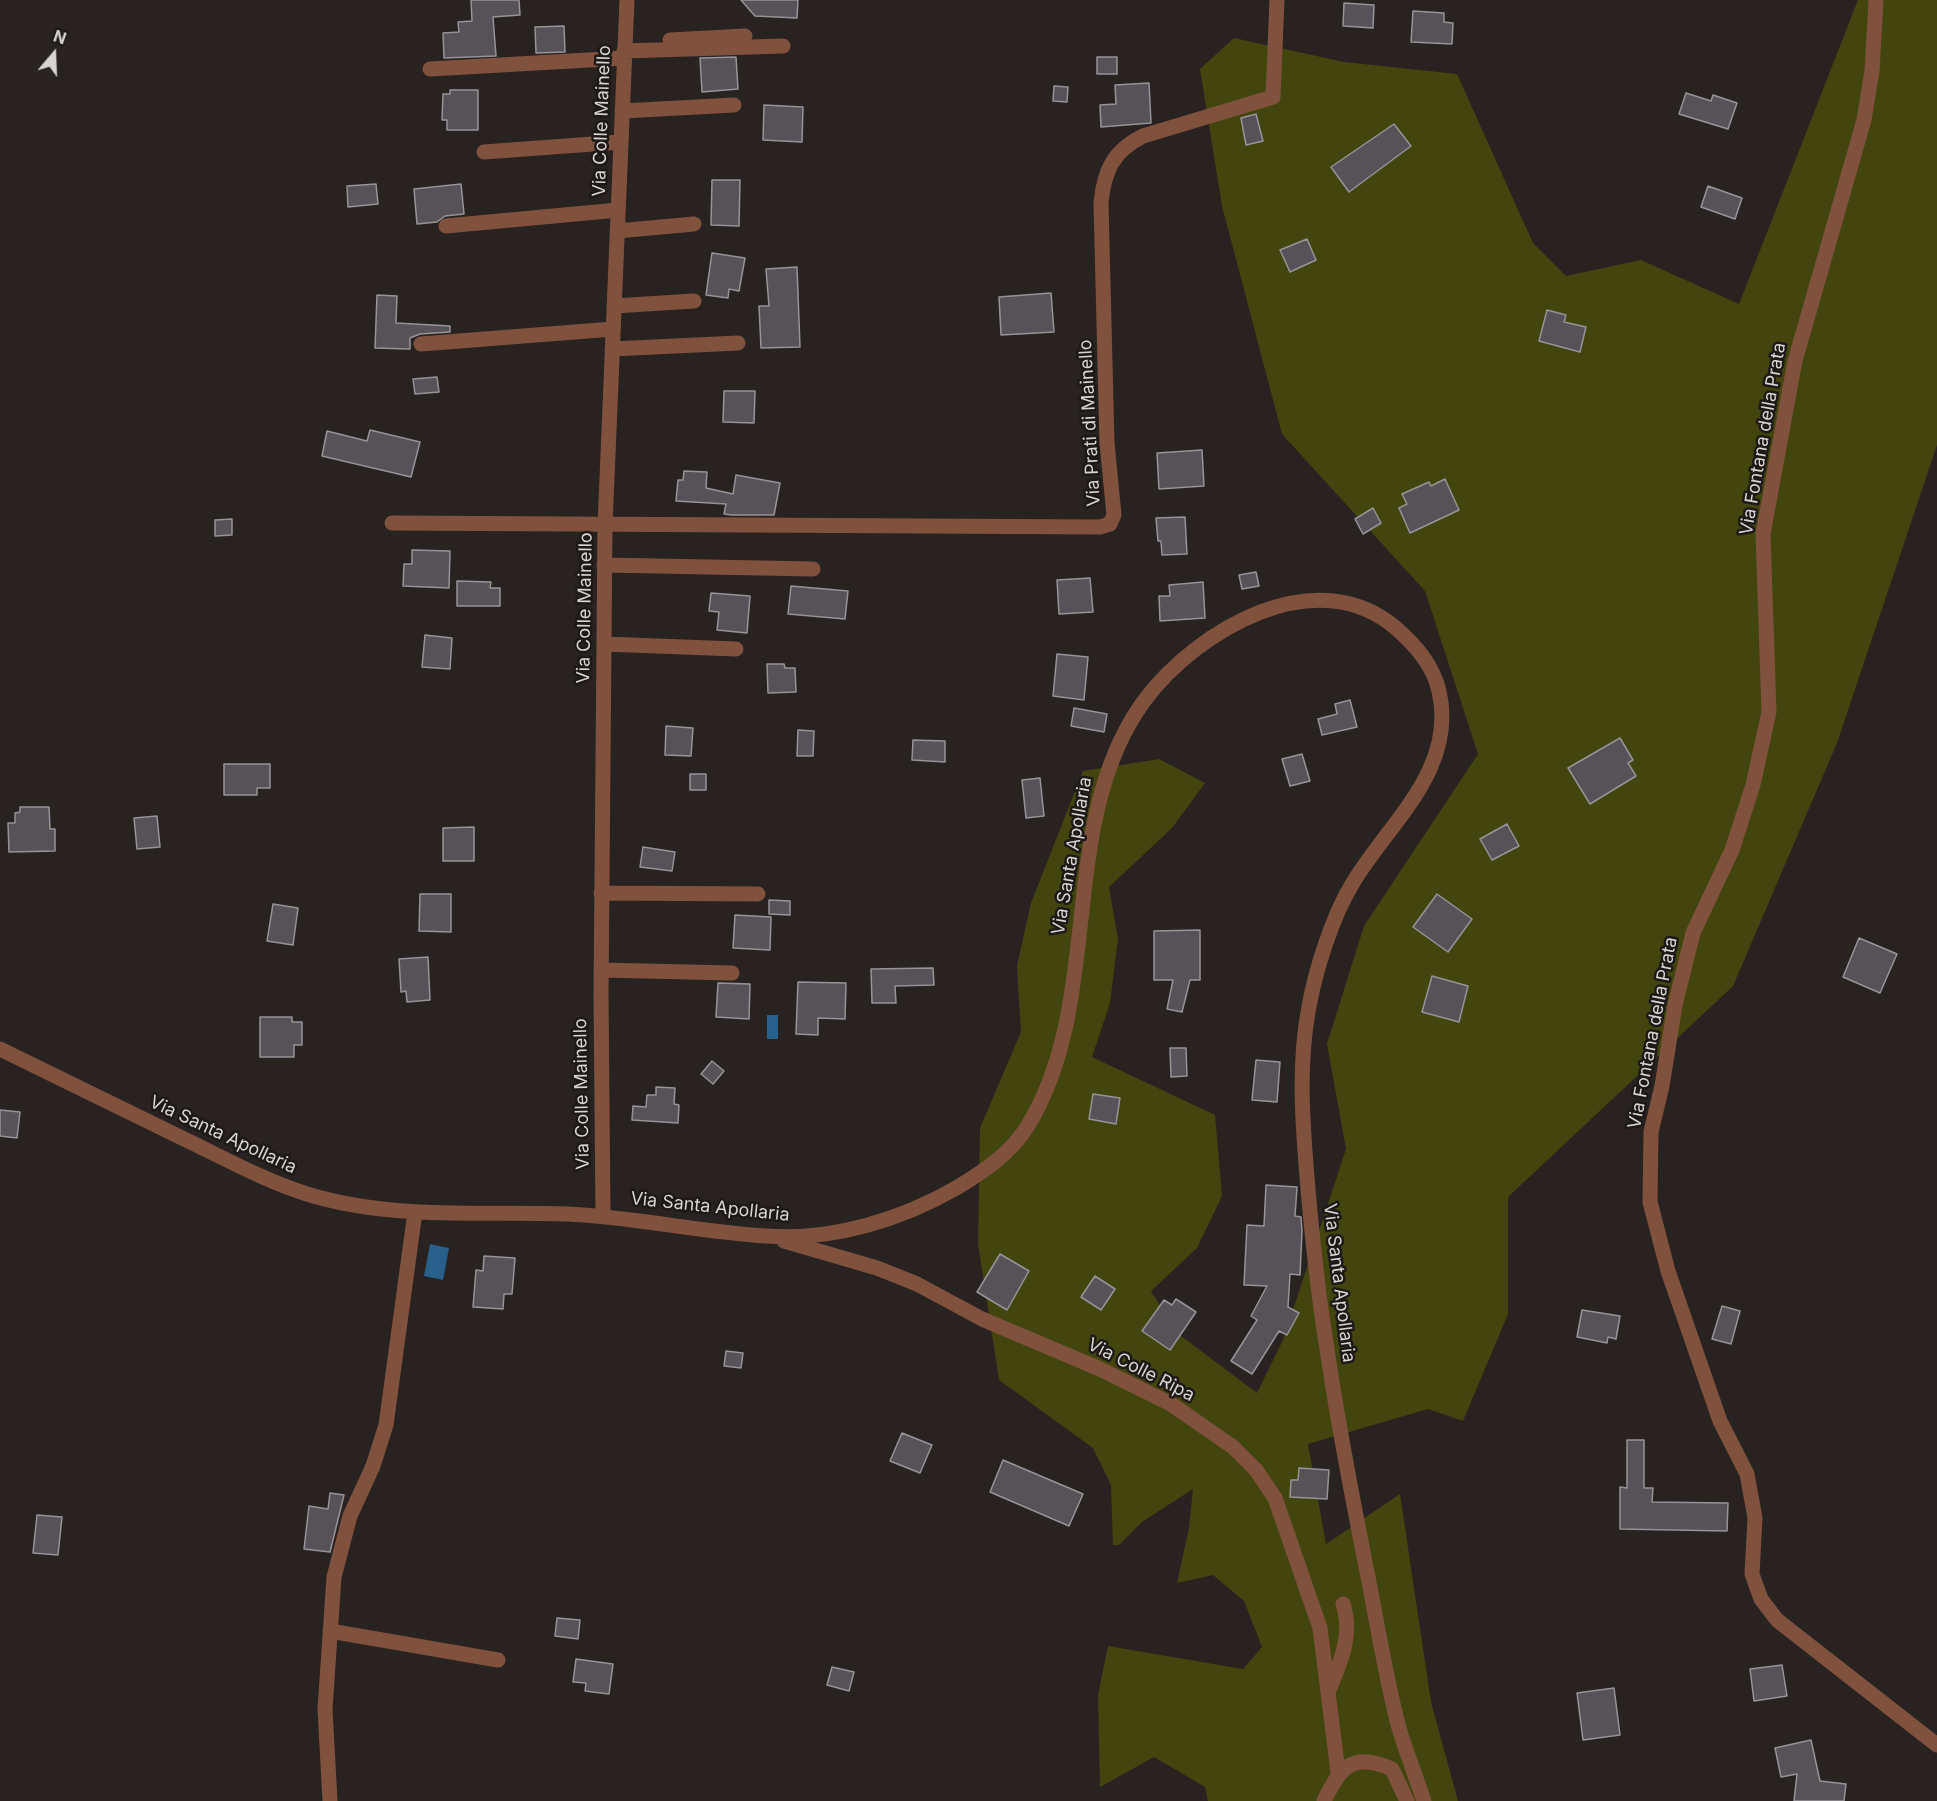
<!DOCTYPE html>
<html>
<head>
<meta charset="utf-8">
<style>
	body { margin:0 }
	#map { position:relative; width:1937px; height:1801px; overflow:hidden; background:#282220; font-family:Inter,sans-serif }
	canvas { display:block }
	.north { position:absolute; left:24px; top:24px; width:60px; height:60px; -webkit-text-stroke:4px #1e1917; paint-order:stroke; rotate:19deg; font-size:16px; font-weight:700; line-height:24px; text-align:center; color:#d8d4d2 }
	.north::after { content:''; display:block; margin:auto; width:21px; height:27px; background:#d8d4d2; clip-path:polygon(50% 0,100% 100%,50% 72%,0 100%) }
</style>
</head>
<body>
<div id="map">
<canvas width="1937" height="1801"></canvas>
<div class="north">N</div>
</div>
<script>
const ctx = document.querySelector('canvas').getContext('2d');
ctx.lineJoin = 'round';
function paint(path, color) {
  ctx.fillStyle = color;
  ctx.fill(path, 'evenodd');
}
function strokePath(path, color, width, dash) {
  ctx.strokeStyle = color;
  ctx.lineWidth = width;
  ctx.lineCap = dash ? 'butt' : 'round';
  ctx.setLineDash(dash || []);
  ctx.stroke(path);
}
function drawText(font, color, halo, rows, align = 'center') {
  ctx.font = font + ' Inter,sans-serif';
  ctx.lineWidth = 5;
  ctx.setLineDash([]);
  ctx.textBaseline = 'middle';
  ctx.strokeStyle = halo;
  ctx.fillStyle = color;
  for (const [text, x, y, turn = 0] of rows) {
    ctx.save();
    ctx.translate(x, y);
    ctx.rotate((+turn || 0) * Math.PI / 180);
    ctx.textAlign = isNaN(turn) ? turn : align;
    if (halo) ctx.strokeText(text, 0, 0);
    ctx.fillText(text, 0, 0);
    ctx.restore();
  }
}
const green = new Path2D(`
	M1858,0H1937V445L1837,743L1733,986L1508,1197V1314L1463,1421L1428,1409L1308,1444L1326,1544L1400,1494L1431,1702L1458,1801H1208L1205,1787L1154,1757L1100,1787L1098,1695L1108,1646L1243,1669L1262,1647L1244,1601L1213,1575L1177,1583L1189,1528L1193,1489L1142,1522L1119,1545H1113L1111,1485L1093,1448L999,1380L978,1244L980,1128L1021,1032L1017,966L1031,903L1083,771L1159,759L1205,783L1172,828L1109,887L1118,939L1110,1003L1092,1057L1215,1115L1222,1196L1197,1248L1151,1291L1177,1333L1257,1393L1283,1340L1346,1149L1327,1044L1364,926L1478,754L1425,591L1282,434L1222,206L1200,69L1234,38L1344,62L1457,74L1533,243L1566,276L1641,260L1739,304Z`);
const water = new Path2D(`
	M767,1015H778V1039H767Z
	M430,1244L449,1248L443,1280L424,1276Z`);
const building = new Path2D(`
	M471,0H519L520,15L493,17L496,56L444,58L443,33L459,32L458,22L472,21Z
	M741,0H798L797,18L755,16Z
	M1344,3L1374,5L1373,28L1343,26Z
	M1413,11L1444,13V22L1453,23L1452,44L1411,42Z
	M564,26L565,52L536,53L535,27Z
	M736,57L738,89L702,92L700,58Z
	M1097,57H1117V74H1097Z
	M1149,83L1151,123L1101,127L1100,105L1116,104L1115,85Z
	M1054,86L1068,87L1067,102L1053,101Z
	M450,90H478V130H447V120H442L443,94H450Z
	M1686,93L1711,101L1713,95L1737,103L1728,129L1679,114Z
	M764,105L803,107L802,142L763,140Z
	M1256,114L1263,141L1246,145L1241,118Z
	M1394,124L1411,146L1349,192L1331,167Z
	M712,180H740L739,226L711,225Z
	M376,184L378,204L348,207L347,186Z
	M461,184L464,214L445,216L437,222L417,224L414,189Z
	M1708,186L1742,198L1735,219L1701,207Z
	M1307,239L1316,260L1290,272L1280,250Z
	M712,253L745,258L739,291L729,289L728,298L706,295Z
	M797,267L800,347L761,348L759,306H769L766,269Z
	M1051,293L1054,332L1001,335L999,297Z
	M377,295L397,296L396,323L450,326V332L420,334L410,338V349L375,348Z
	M1547,310L1566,315L1564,322L1586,327L1580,352L1539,341Z
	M437,377L439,392L415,394L413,379Z
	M724,391H755L754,423L723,422Z
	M370,430L420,442L411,477L322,456L327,431L367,441Z
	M1202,450L1204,486L1159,489L1157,453Z
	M684,471L707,472L706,488L733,494L736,475L780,483L774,515H732L724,514L726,504L676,501L678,480H683Z
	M1445,479L1459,510L1410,533L1399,508L1407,504L1402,494L1429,482L1431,486Z
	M1373,508L1381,523L1363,534L1355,519Z
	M1185,517L1187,554L1162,555L1161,541H1158L1156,518Z
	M232,519V535L215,536V520Z
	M412,550L450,551L449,588L403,586L404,564H412Z
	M1256,572L1259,586L1242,589L1239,575Z
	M1090,578L1093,612L1059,614L1057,580Z
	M457,581L491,582L490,588H500V606H457Z
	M1203,582L1205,618L1160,621L1159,596H1170L1169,585Z
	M791,586L848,591L845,619L788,614Z
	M711,593L750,596L747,633L717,630L719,612L709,611Z
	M425,635L452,638L450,669L422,667Z
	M1057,654L1088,657L1084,700L1053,696Z
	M767,664H784L785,668H795L796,692L768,693Z
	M1350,700L1357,727L1322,735L1318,719L1337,714L1335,704Z
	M1074,708L1107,714L1104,732L1071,726Z
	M666,726L693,728L691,756L665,755Z
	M798,730L814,731L813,756H797Z
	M1620,738L1633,760L1628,763L1636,776L1590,804L1568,768Z
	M913,740L945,741V762L912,760Z
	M1302,754L1310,781L1290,786L1282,759Z
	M224,764H270V788H257V795H224Z
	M690,774H706V790H690Z
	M1040,778L1044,816L1026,818L1022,780Z
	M20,807H49L50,829H55V851L9,852L8,823H15V813L20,812Z
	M157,816L160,847L137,849L134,818Z
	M1507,824L1519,846L1492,860L1480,839Z
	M474,827V861H443V828Z
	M643,847L675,852L672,871L640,867Z
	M420,894H451V932L419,931Z
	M1437,894L1472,919L1448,952L1413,927Z
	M769,900L790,901V915L769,914Z
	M273,904L298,908L293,945L267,941Z
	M735,915L771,917L770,950L733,948Z
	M1200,930V980H1190L1182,1012L1167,1009L1173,980H1154V931Z
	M1859,938L1897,954L1880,993L1843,977Z
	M428,957L430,1000L407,1002L406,991L401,992L399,959Z
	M933,968L934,985L895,986L896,1003H872L871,969Z
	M1432,976L1468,986L1459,1022L1422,1012Z
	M798,982L846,983L845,1019L818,1018V1035L796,1034Z
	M718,983L750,984L749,1019L716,1017Z
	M260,1017H292V1022H302V1045H294V1057H260Z
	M1170,1048H1186L1187,1076L1171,1077Z
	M1256,1060L1280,1062L1277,1102L1252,1100Z
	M712,1061L724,1071L713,1084L701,1074Z
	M656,1087L675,1088L674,1104L679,1105L678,1123L632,1120L633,1106L646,1107L647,1095H656Z
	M1093,1094L1120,1098L1116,1124L1089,1119Z
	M0,1110L20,1112L17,1138L0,1136Z
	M1266,1185L1297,1187L1295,1216L1301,1217L1302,1231L1300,1275L1290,1274L1288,1307L1299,1313L1287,1335L1279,1331L1252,1374L1231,1361L1257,1320L1251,1316L1267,1286L1244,1285L1247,1225L1264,1226Z
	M1000,1254L1029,1271L1007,1310L977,1292Z
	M484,1256L515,1258L512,1294H504L503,1309L473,1307L476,1270L483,1271Z
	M1095,1276L1115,1289L1101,1310L1081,1297Z
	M1176,1299L1196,1312L1170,1350L1142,1331L1164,1300L1172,1305Z
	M1722,1306L1740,1311L1731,1344L1712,1339Z
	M1582,1310L1620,1316L1616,1339L1608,1337L1607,1343L1577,1337Z
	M726,1351L743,1353L741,1368L724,1366Z
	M902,1433L932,1445L920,1473L890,1461Z
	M1627,1440H1644V1488H1653L1652,1502L1728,1503L1727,1531L1620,1529V1487L1627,1488Z
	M1003,1460L1083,1494L1069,1526L990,1492Z
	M1299,1468L1329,1470L1327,1499L1290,1497L1291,1480H1298Z
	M330,1493L344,1495L330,1552L304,1549L309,1506L328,1509Z
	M37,1515L62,1517L58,1555L33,1553Z
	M557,1618L580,1620L578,1639L555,1636Z
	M576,1659L613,1664L609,1694L585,1691L586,1683L573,1682Z
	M1782,1665L1787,1696L1754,1701L1750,1669Z
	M832,1667L854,1672L849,1691L827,1685Z
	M1614,1688L1620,1735L1583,1740L1577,1693Z
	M1811,1740L1820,1781L1846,1784L1844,1801H1794L1797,1774L1781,1777L1775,1748Z`);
const minor = new Path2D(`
	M1876,0L1872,71L1864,120L1795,361L1763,534L1769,712L1753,785L1732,850L1693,933L1675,1005L1662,1086L1651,1132L1650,1202L1668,1271L1720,1421L1747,1474L1755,1518L1752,1574L1761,1599L1777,1620L1937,1745
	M670,40L745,36
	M624,51L783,46
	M430,69L624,58
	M622,111L734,105
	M484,152L620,142
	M446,226L618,210
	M617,231L694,224
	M614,306L694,301
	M421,344L613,329
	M612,349L738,343
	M392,523L1100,527L1110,524L1114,515L1107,443L1101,203C1104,171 1113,151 1143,136L1273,97L1277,0
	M604,565L813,569
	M604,644L736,649
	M601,893L758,894
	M601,970L732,973
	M0,1049C60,1078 120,1108 180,1137C222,1157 263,1180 307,1194C391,1220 480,1211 567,1214C634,1217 700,1232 766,1236C832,1241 901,1220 958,1187C984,1171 1010,1154 1027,1127C1106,1000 1055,823 1144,701C1197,630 1317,559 1397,629C1416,646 1433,665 1439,691C1457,769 1390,822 1354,881C1332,916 1315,971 1308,1012C1299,1064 1302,1113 1306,1165C1311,1227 1317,1288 1327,1349C1338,1426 1353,1501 1368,1577C1378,1627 1386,1679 1399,1728C1406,1752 1416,1777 1424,1801
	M603,1216L601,994L605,526L627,0
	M784,1241L877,1268L917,1284L982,1319L1100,1369L1171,1404L1233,1447L1256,1470L1275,1498L1320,1628L1338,1772
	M330,1631L498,1660
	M1329,1690C1341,1661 1353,1634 1343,1604
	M330,1801L325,1709L334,1577L350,1516L373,1466L386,1425L415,1212
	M1324,1801C1340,1767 1353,1751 1392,1769L1407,1801`);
const streetNames = [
	["Via Colle Mainello",602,121,-88],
	["Via Prati di Mainello",1090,423,-93],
	["Via Fontana della Prata",1763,439,-80],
	["Via Colle Mainello",585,608,-89],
	["Via Santa Apollaria",1072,856,-80],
	["Via Fontana della Prata",1653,1033,-79],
	["Via Colle Mainello",582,1094,-91],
	["Via Santa Apollaria",223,1135,25],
	["Via Santa Apollaria",710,1207,6],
	["Via Santa Apollaria",1339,1283,83],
	["Via Colle Ripa",1141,1370,27]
];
paint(green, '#43450f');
paint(water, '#26608b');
paint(building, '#575257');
strokePath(building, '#989398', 1.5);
strokePath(minor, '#80523e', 15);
drawText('18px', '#d8d4d2', '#1e1917', streetNames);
</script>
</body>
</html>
